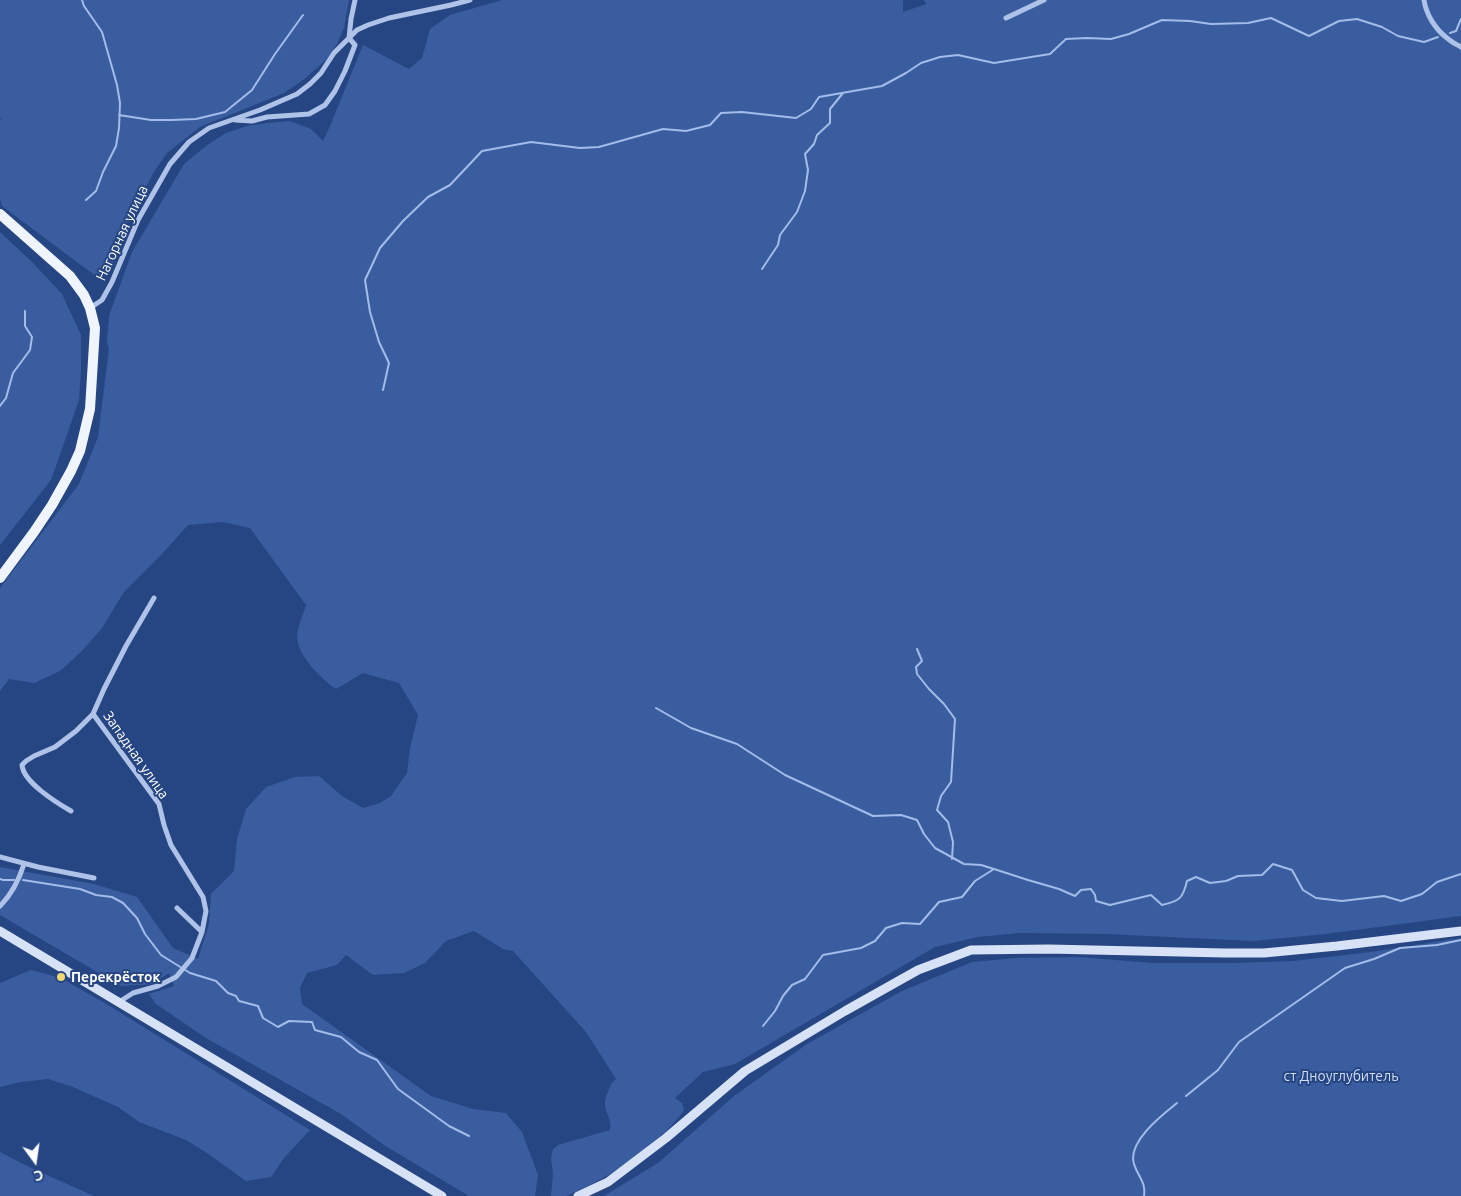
<!DOCTYPE html>
<html>
<head>
<meta charset="utf-8">
<style>
	body { margin:0 }
	#map { position:relative; width:1461px; height:1196px; overflow:hidden; background:#264583; font-family:Ubuntu,sans-serif }
	canvas { display:block }
	.north { position:absolute; left:10px; top:1136px; width:50px; height:50px; -webkit-text-stroke:4px #264583; paint-order:stroke; rotate:166deg; font-size:14px; font-weight:700; line-height:20px; text-align:center; color:#fff }
	.north::after { content:''; display:block; margin:auto; width:18px; height:22px; background:#fff; clip-path:polygon(50% 0,100% 100%,50% 72%,0 100%) }
</style>
</head>
<body>
<div id="map">
<canvas width="1461" height="1196"></canvas>
<div class="north">С</div>
</div>
<script>
const ctx = document.querySelector('canvas').getContext('2d');
ctx.lineJoin = 'round';
function paint(path, color) {
  ctx.fillStyle = color;
  ctx.fill(path, 'evenodd');
}
function strokePath(path, color, width, dash) {
  ctx.strokeStyle = color;
  ctx.lineWidth = width;
  ctx.lineCap = dash ? 'butt' : 'round';
  ctx.setLineDash(dash || []);
  ctx.stroke(path);
}
function drawText(font, color, halo, rows, align = 'center') {
  ctx.font = font + ' Ubuntu,sans-serif';
  ctx.lineWidth = 4;
  ctx.setLineDash([]);
  ctx.textBaseline = 'middle';
  ctx.strokeStyle = halo;
  ctx.fillStyle = color;
  for (const [text, x, y, turn = 0] of rows) {
    ctx.save();
    ctx.translate(x, y);
    ctx.rotate((+turn || 0) * Math.PI / 180);
    ctx.textAlign = isNaN(turn) ? turn : align;
    if (halo) ctx.strokeText(text, 0, 0);
    ctx.fillText(text, 0, 0);
    ctx.restore();
  }
}
const green = new Path2D(`
	M0,0H349L344,28L337,44L327,59L303,80L284,93L200,127L167,153L154,172L125,227L112,268L103,278L93,274L2,206L0,198V121L1,120L0,118Z
	M502,0H903V12L926,4L924,0H1461V916L1326,934L1253,941L1106,934L1020,933L978,937L935,947L735,1064L703,1072L675,1098L682,1103L684,1110C664,1140 616,1173 584,1188C578,1190 572,1194 566,1196C562,1196 555,1196 551,1196L553,1173L551,1159L553,1149L558,1145L610,1130C613,1115 599,1110 608,1092C610,1086 611,1083 616,1079L586,1032L513,951L503,949L474,931L446,941L425,963L404,973L373,975L346,955L337,965L307,973L300,988L302,1004L431,1096L473,1109L506,1113L522,1132L538,1175L535,1196H469L384,1145L341,1114L206,1038L156,1004L149,994L174,986L169,973L152,984L121,986L0,915V867L94,884L137,897L173,948L198,959L209,924L211,894L234,871L237,839L246,809L266,787L295,777L319,776L342,796L363,808L380,803L391,796L407,773L410,748L418,715L399,683L363,673L336,689C321,679 297,655 297,636C297,629 304,612 306,605L250,528L223,522L188,525L162,554L124,592L102,628L82,651L60,671L34,683L9,679L0,691V588L79,484L98,437L109,349L107,342L109,316L132,252L184,164L206,146L226,133L247,126L267,123L290,121L311,129L323,141L330,126L363,45L409,69L422,58L430,29L450,15Z
	M0,232L33,263L62,294L81,335V370L79,400L51,480L0,545Z
	M1461,938V1196H604L658,1163L734,1096L807,1044L902,991L972,962L1017,958L1078,957L1152,963H1233L1293,961L1371,952Z
	M31,970L61,978L108,1005L310,1130L284,1158L271,1177L246,1181L207,1153L186,1140L139,1122L118,1107L73,1087L48,1079L21,1082L0,1087V983Z
	M0,1152L29,1167L94,1196H0Z`);
const stream = new Path2D(`
	M82,0L84,6L102,32L117,85L120,103L119,128L116,146L103,172L96,191L86,200
	M1450,33L1456,31L1461,19
	M119,115L151,120H171L196,119L225,112L252,90L275,54L303,15
	M762,269L778,245L780,235L797,212L805,191L808,170L805,154L814,144L817,135L830,123V109L843,93
	M383,390L389,363L379,342L370,312L365,280L380,248L403,221L428,197L450,185L482,151L531,142L580,148L599,147L663,129L686,131L710,125L721,113L742,112L796,118L811,109L819,97L882,86L906,73L921,63L940,57L958,55L994,63L1050,54L1066,39L1087,38L1111,39L1129,34L1162,20L1190,21L1211,24L1248,23L1271,18L1309,36L1339,21L1357,19L1382,27L1398,36L1424,42L1438,37
	M0,406L6,398L13,373L30,350L32,337L25,326V311
	M917,649L922,661L916,667L917,674L929,689L944,704L955,719L951,782L941,796L937,810L948,822L953,842L952,859
	M656,708L691,728L737,744L785,775L873,816L901,815L917,820L924,834L935,848L964,864L981,865L994,869L1028,880L1059,889L1075,896L1081,890L1091,889L1095,895L1096,901L1110,905L1151,895L1162,905C1180,901 1183,898 1187,881L1196,877L1210,883L1226,881L1238,876L1262,875L1273,864L1292,870L1303,890L1316,898L1342,901L1384,896L1401,901L1422,894L1437,882L1461,874
	M0,879L3,880H14
	M23,880L80,889L96,895L112,897L123,903L137,918L145,934L161,955L190,973L216,981L228,993L236,996L239,1001L258,1006L263,1018L278,1027L289,1021L312,1022L315,1030L341,1037L359,1052L377,1060L398,1089L449,1126L469,1136
	M763,1026L775,1011L783,996L792,985L805,979L823,955L861,948L875,941L886,928L902,923L920,924L939,902L962,897L975,881L994,869
	M1186,1096L1218,1070L1239,1042L1345,968L1374,959L1400,948L1437,945L1461,940
	M1144,1196C1146,1181 1138,1177 1134,1164C1127,1142 1162,1115 1177,1103`);
const street = new Path2D(`
	M1424,0C1426,14 1435,29 1447,38C1451,42 1456,44 1461,47
	M1006,18L1044,0
	M235,120L252,121L267,117L309,114L325,105L335,91L345,71L355,45L349,38L357,30L368,25L389,18L451,5L470,0
	M90,308L102,300L112,282L138,220L170,164L189,142L209,128L260,110L297,94L310,84L321,73L334,53L349,38L351,19L355,0
	M93,714L159,804L164,825L171,845L203,897L206,911L202,932L192,958L176,977L158,986L133,993L119,1002
	M71,811C57,803 23,782 22,765L26,761L34,756L55,747L76,731L93,714L104,689L126,646L154,598
	M0,857L38,867L94,878
	M0,906C12,894 19,880 24,864
	M177,908L202,932`);
const secondary = new Path2D(`
	M0,931L442,1196
	M578,1196L608,1182L666,1138L745,1071L845,1011L918,970L971,950L1049,949L1224,953H1264L1337,946L1461,931`);
const primary = new Path2D(`
	M0,214L70,276L84,295L90,308L95,328L90,409L80,451L71,471L52,505L34,532L0,578`);
const markers = [
	[61,977,5,"#f1da73"]
];
const streetNames = [
	["Нагорная улица",122,233,-65],
	["Западная улица",136,755,55]
];
const poiNames = [
	["Перекрёсток",71,977]
];
const parkNames = [
	["ст Дноуглубитель",1341,1076]
];
paint(green, '#3a5da0');
strokePath(stream, '#a3bce8', 2);
strokePath(street, '#afc2e7', 5);
strokePath(secondary, '#d8e2f6', 9);
strokePath(primary, '#f0f4fd', 10);
for (const [x, y, r, color] of markers) {
  const dot = new Path2D();
  dot.arc(x, y, r, 0, 2 * Math.PI);
  ctx.fillStyle = color;
  ctx.fill(dot);
  strokePath(dot, '#264583', 2);
}
drawText('14px', '#fff', '#264583', streetNames);
drawText('bold 14px', '#fff', '#264583', poiNames, 'left');
drawText('14px', '#d2dff6', '#264583', parkNames);
</script>
</body>
</html>
